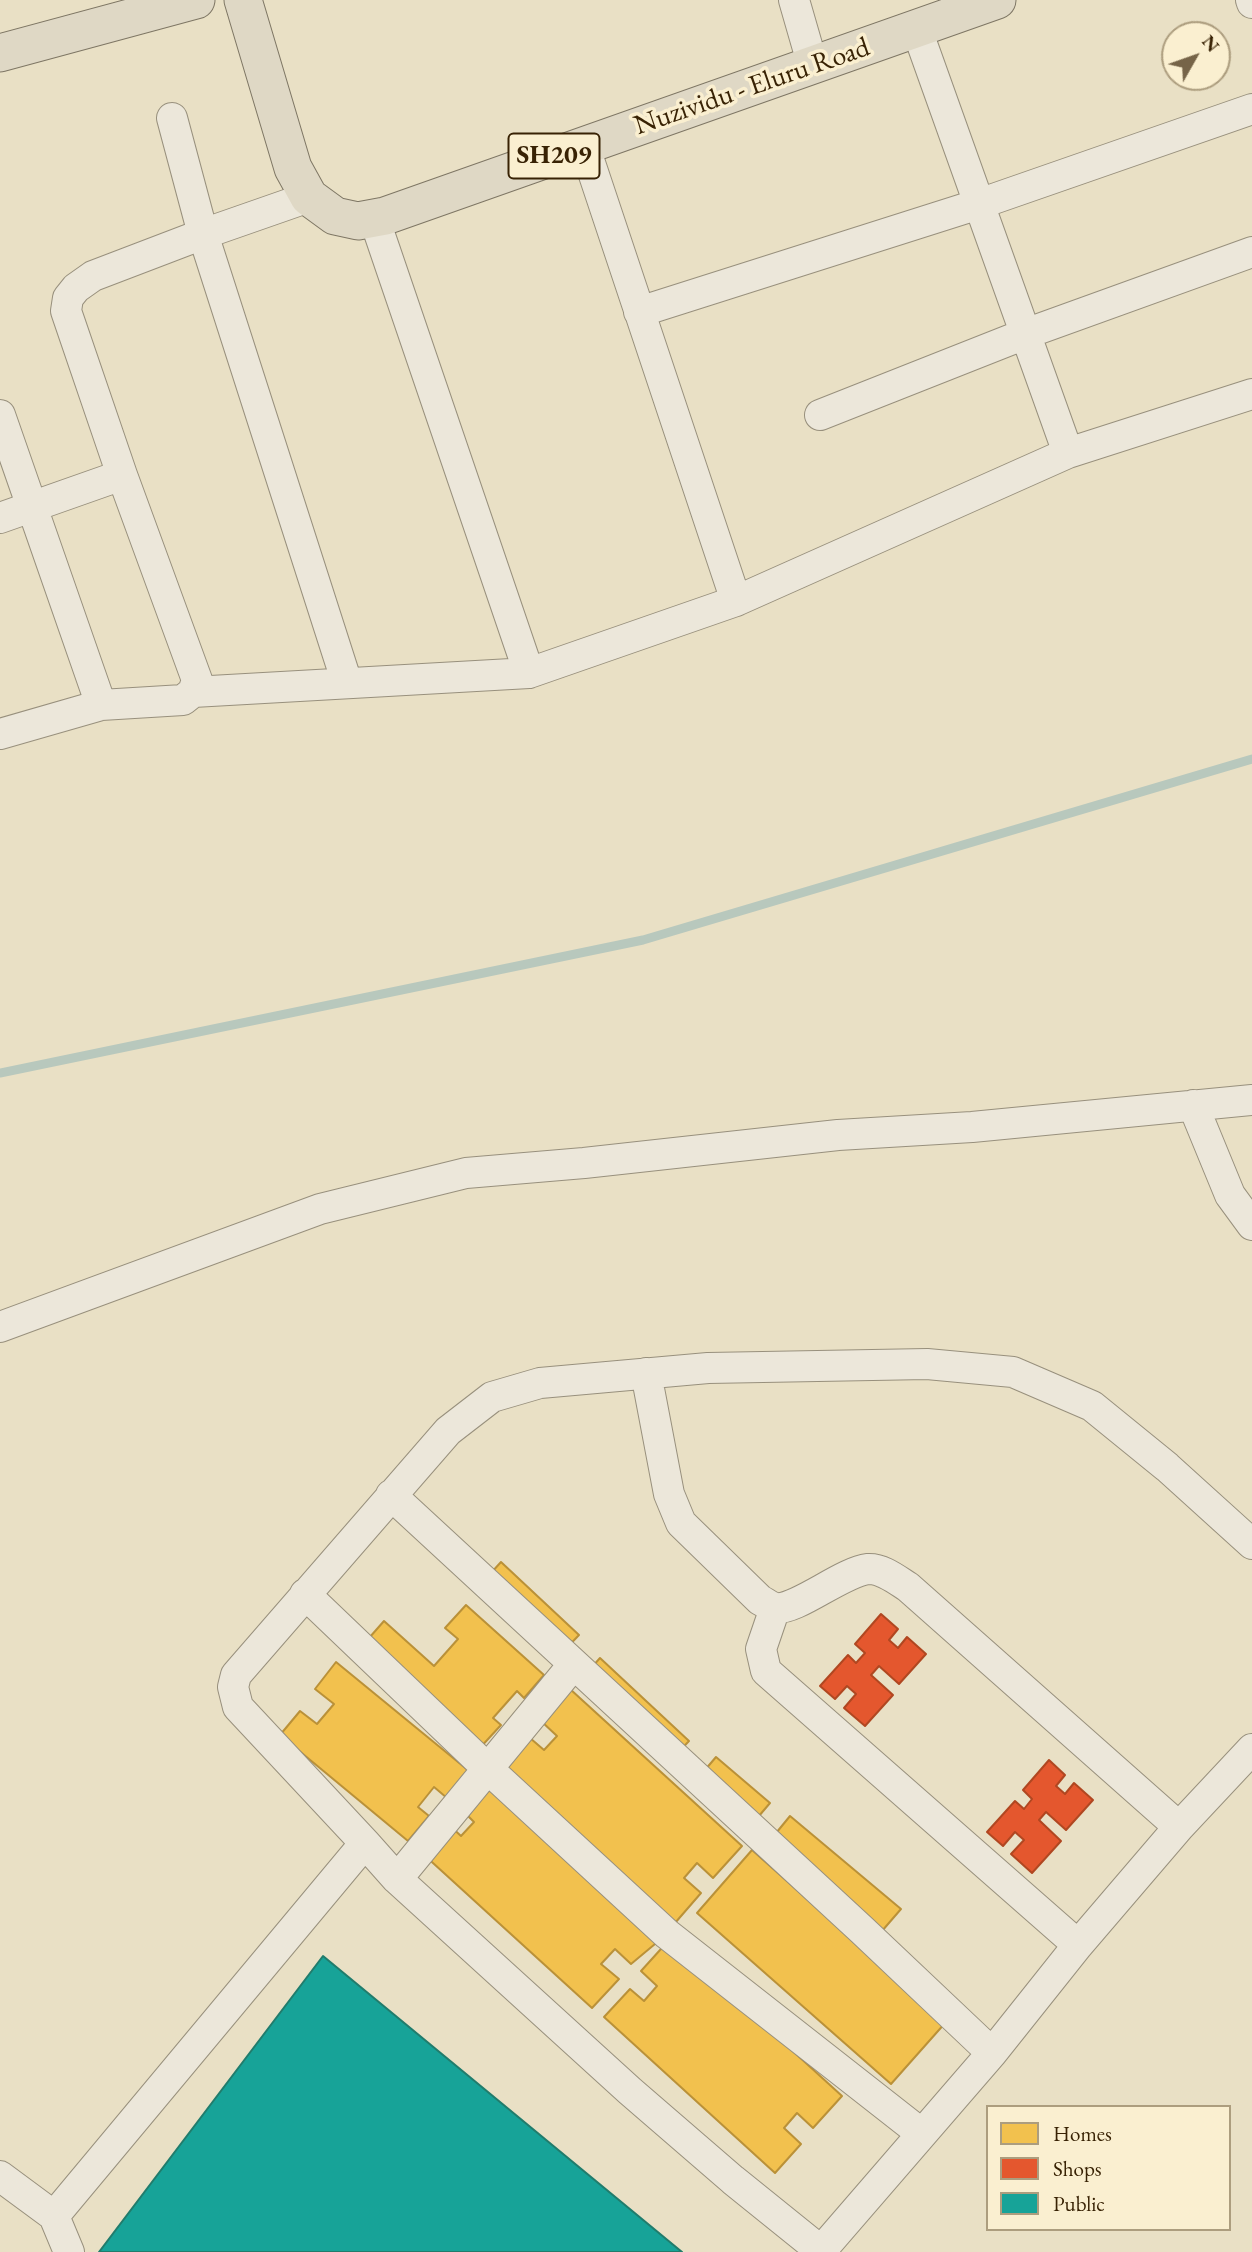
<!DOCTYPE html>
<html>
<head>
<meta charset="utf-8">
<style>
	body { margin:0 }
	#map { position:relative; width:1252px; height:2252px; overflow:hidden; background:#e9e0c5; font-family:"EB Garamond",serif }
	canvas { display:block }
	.legend { position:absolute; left:986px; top:2105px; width:245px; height:126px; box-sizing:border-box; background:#faefd0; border:2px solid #ac9d7e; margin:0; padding:9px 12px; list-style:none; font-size:21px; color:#382204 }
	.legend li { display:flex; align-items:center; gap:14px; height:35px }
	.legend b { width:35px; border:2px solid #ac9d7e }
	.north { position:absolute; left:1161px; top:21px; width:70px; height:70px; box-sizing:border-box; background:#faefd0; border:2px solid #ac9d7e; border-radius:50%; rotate:50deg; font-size:19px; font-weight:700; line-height:28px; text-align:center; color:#382204 }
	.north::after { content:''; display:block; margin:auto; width:24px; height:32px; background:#766448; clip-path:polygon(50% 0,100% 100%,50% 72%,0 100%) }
</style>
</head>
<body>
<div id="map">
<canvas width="1252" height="2252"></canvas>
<ul class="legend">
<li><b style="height:19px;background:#f2c14e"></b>Homes</li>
<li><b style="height:19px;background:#e4572e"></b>Shops</li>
<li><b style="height:19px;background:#17a398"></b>Public</li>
</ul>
<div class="north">N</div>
</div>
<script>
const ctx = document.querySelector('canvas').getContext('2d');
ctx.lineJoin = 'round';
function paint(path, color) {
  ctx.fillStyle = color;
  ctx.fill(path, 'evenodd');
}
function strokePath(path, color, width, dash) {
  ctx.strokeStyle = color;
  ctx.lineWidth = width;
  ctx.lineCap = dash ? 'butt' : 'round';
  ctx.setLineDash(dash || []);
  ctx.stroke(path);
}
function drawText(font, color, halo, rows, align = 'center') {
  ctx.font = font + ' "EB Garamond",serif';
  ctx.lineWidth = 7;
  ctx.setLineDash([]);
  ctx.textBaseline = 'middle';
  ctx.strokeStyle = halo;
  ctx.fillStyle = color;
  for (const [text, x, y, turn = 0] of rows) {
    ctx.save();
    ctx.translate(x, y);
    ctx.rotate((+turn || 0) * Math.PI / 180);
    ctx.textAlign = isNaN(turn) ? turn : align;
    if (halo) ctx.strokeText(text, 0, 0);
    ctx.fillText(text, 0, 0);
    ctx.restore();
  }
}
const homes = new Path2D(`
	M501,1562L579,1635L558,1657L480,1585Z
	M466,1605L544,1675L524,1698L517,1691L493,1718L501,1725L478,1750L362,1646L384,1621L434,1666L458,1639L445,1628Z
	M600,1658L689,1741L671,1760L583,1677Z
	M336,1662L469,1771L447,1798L434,1787L418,1807L429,1816L408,1841L280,1735L300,1711L317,1724L334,1704L315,1689Z
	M570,1689L742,1846L713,1878L697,1863L684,1878L701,1893L675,1923L504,1767L530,1738L544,1750L557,1736L541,1721Z
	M716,1757L770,1803L753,1823L699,1777Z
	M488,1775L667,1934L631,1964L615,1949L601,1964L619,1979L592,2008L422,1853L448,1824L461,1836L474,1822L459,1807Z
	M790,1816L901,1909L882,1931L772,1838Z
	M752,1850L946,2022L891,2084L697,1913Z
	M670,1939L842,2096L813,2128L797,2113L784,2128L801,2144L775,2173L604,2017L630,1989L644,2001L657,1986L641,1971Z`);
const shops = new Path2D(`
	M881,1614L898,1629L889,1640L898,1648L907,1637L926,1654L899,1684L879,1666L871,1675L893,1695L865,1726L844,1708L856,1694L847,1686L835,1699L820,1686L848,1655L856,1663L865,1653L855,1644Z
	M1049,1760L1065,1775L1056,1786L1065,1794L1074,1783L1093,1800L1066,1830L1046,1812L1039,1820L1061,1841L1032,1873L1011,1854L1024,1840L1015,1832L1003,1846L987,1832L1015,1801L1024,1809L1032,1799L1023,1790Z`);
const public = new Path2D(`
	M323,1956L682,2252H99Z`);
const stream = new Path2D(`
	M0,1073L643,940L1252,759`);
const minor = new Path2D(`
	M794,0L813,66
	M1251,0L1252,3
	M917,30L1068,453
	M172,118L203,234L347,683
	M584,145L736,601
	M374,218L529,673
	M639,312L979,204L1252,109
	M0,415L101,705L183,700L193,692L197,680L122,475L66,311L68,298L76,288L93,276L203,234L309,197
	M820,415L1025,334L1252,252
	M0,518L122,475
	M193,692L529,673L736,601L1068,453L1252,394
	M0,734L101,705
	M1193,1105L1230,1195L1252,1225
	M0,1327L320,1209L466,1173L584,1163L838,1135L972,1127L1252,1100
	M646,1373L669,1494L681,1523L760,1600C764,1602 771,1607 775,1608C796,1611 842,1572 868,1569C882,1568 897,1580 908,1587L1179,1827
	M391,1495L862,1930L992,2053
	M305,1594L487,1768L667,1934L922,2134
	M775,1608L761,1649L766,1671L1078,1945
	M397,1879L573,1665
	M0,2176L54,2216L69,2252
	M54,2216L365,1843
	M821,2251L733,2180L630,2091L397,1879L365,1843L238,1707L233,1687L236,1675L448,1431L492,1397L540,1383L708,1368L927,1364L1013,1372L1092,1406L1167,1467L1252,1544
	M820,2252L992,2053L1078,1945L1179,1827L1252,1749`);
const major = new Path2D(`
	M243,0L293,168L309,197L335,216L358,221L385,216L997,0
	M0,53L196,0`);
const shields = [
	[554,156,91]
];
const shieldNames = [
	["SH209",554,156]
];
const streetNames = [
	["Nuzividu - Eluru Road",752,87,-19]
];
paint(homes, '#f2c14e');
strokePath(homes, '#ba9138', 2);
paint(shops, '#e4572e');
strokePath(shops, '#b04721', 2);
paint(public, '#17a398');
strokePath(public, '#217c6c', 2);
strokePath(stream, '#b8c8bd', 9);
strokePath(minor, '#98907d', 32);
strokePath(major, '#7e7664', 39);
strokePath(minor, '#ece7da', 30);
strokePath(major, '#dfd8c5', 37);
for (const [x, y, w] of shields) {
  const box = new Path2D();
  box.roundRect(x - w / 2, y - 22.5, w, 45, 5);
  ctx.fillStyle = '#faefd0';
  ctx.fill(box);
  strokePath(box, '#382204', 2);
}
drawText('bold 26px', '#382204', null, shieldNames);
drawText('28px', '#382204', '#faefd0', streetNames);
</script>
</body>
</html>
